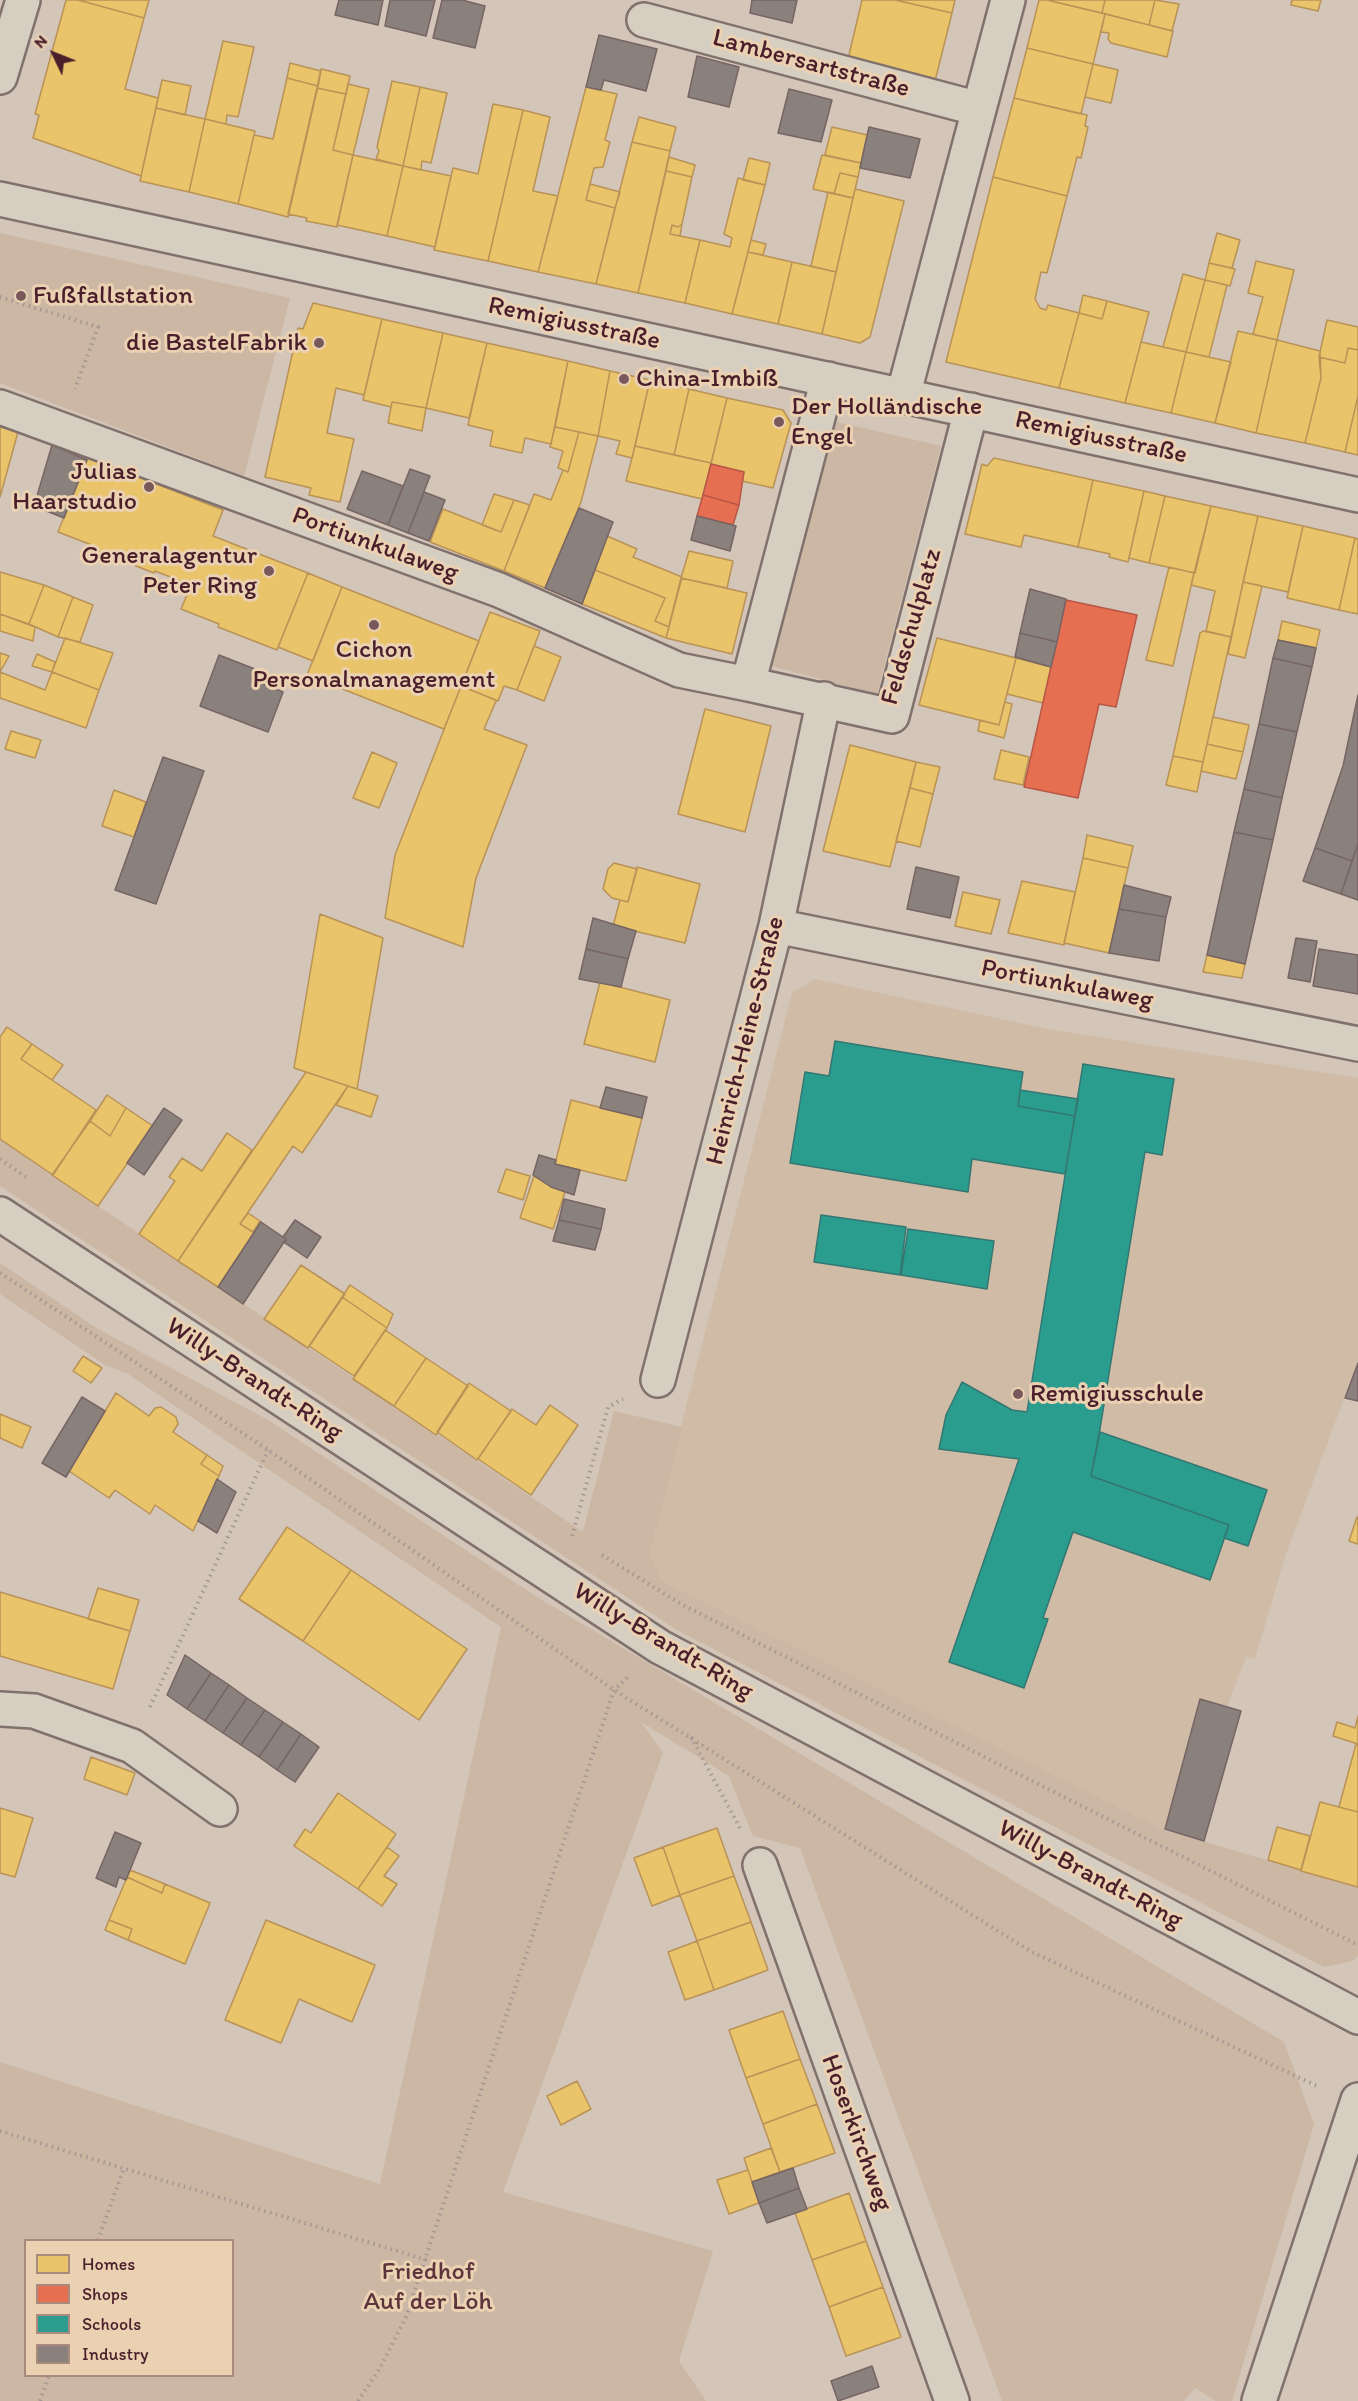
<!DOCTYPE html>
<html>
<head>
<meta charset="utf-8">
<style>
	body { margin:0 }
	#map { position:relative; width:1358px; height:2401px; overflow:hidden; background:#d3c5b7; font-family:Itim,sans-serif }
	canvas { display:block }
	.legend { position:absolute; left:24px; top:2239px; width:210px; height:138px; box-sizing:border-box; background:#ead1b2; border:2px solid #aa8a7c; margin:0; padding:8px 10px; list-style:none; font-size:18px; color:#4a1f2b }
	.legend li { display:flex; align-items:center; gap:12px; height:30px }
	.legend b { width:30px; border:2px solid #aa8a7c }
	.north { position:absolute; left:24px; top:24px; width:60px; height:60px; -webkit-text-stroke:4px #ead1b2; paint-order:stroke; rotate:313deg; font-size:16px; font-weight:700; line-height:24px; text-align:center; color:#4a1f2b }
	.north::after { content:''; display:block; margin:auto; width:21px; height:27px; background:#4a1f2b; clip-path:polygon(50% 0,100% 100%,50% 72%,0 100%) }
</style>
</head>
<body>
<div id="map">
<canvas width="1358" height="2401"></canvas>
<ul class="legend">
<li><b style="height:16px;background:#e9c46a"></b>Homes</li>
<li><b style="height:16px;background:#e76f51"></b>Shops</li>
<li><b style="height:16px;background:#2a9d8f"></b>Schools</li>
<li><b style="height:16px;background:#8a817c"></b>Industry</li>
</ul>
<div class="north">N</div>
</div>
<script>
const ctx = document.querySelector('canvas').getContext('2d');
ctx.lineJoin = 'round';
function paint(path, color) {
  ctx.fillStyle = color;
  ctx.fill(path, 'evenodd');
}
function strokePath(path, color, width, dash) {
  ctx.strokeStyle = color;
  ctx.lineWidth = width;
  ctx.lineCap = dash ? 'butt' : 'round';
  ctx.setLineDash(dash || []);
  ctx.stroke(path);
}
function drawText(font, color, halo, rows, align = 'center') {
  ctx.font = font + ' Itim,sans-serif';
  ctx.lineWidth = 6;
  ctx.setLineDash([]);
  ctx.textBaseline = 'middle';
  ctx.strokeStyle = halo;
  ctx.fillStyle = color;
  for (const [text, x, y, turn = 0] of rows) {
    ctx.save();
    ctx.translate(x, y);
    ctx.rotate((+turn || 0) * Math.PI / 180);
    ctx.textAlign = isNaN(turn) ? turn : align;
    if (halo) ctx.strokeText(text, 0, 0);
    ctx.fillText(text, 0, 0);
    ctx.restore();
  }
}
const built = new Path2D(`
	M815,979L1048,1029L1358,1078V1361L1286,1554L1255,1659L1246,1657L1227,1707L1199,1699L1164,1830L662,1581L648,1555L792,993Z`);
const green = new Path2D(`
	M0,233L290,298L244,476L0,383Z
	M833,421L941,446L877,694L768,665Z
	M0,1140L583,1532L614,1411L682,1427L649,1555L662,1581L1164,1830L1358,1887V1955L1353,1961L1324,1967L677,1630L0,1186Z
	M0,1263L98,1329L268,1420L537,1597L1284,2042L1314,2124L1232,2401H1216L1195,2388L1184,2401H1002L800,1848L753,1836L729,1776L641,1722L663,1753L503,2192L713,2251L679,2361L706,2401H0V2062L380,2184L501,1627L128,1374L105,1365L0,1294ZM26,2240H232V2376H26Z`);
const homes = new Path2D(`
	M66,0H78L144,18L125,89L158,98L141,176L33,138L39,115L35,114Z
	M78,0H149L144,18Z
	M862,0H895L952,13L935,81L848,59Z
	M895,0H955L952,13Z
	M1039,0H1047L1105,14L1093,64L1027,48Z
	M1047,0H1105L1102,13Z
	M1105,0H1155L1149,25L1102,13Z
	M1155,0L1179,4L1172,31L1149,25Z
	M1292,0H1321L1318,11L1291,5Z
	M1105,14L1173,31L1167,57L1111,43L1108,39L1109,33L1101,32Z
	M223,41L254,47L238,117L227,115L226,124L205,119Z
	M1027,48L1093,64L1081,114L1014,98Z
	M290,63L321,71L318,86L287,78Z
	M1093,64L1118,70L1111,103L1085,97Z
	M321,69L350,76L346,94L317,88Z
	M287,78L318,86L288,217L238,204L254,135L273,139Z
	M162,80L191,86L185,115L156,108Z
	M392,81L420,87L403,166L376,159L379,151L377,147Z
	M348,84L369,89L353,155L333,150Z
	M420,87L447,93L431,163L422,161L421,170L403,166Z
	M586,87L617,94L605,140L610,142L603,167L594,168L586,200L615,208L596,284L538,272Z
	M317,88L346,94L333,150L353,155L337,227L306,221L307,218L288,214Z
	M1014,98L1087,115L1085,126L1088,127L1081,158L1077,157L1067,196L993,177Z
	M493,104L523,110L488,261L434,250L453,168L478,174Z
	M156,108L205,119L189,192L140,181Z
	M523,110L550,117L533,191L558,196L538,272L488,261Z
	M639,117L676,127L670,151L632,142Z
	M205,119L255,131L238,204L189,192Z
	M832,127L867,135L861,163L825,155Z
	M632,142L670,151L638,293L596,284Z
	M353,155L403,166L387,236L337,225Z
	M822,155L861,163L858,177L840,173L834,194L813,189Z
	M669,157L695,165L692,177L666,171Z
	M749,158L770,163L765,185L743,180Z
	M403,166L451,176L435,247L387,236Z
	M666,171L692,177L682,224L678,227L672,225L670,234L700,240L685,303L638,293Z
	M840,173L858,177L853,198L834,194Z
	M993,177L1067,196L1047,273L1041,272L1035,299L1040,308L1046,310L1048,305L1079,313L1059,388L946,362Z
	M738,178L765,185L732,314L685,303L700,240L730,247L732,238L724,234Z
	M590,184L620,192L615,208L586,200Z
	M855,189L904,201L870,337L860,343L822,334Z
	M828,192L853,198L836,272L811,266Z
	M682,224L680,236L670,234L672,225L678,227Z
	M1217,233L1240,240L1232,268L1209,263Z
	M751,240L766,244L763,255L748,252Z
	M748,252L792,262L778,324L732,314Z
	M1256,261L1294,270L1277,340L1253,334L1263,297L1248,293Z
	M792,262L836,272L822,334L778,324Z
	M1209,263L1235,269L1230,286L1205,280Z
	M1183,274L1205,280L1186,352L1163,347Z
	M1205,280L1227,285L1209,357L1186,352Z
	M1083,295L1107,301L1102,319L1079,313Z
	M1107,301L1149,312L1125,403L1059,388L1079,313L1102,319Z
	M313,303L382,319L364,395L336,388L327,433L354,439L340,502L309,495L311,488L265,477L298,328L303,329Z
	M382,319L443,333L426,408L392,402L391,407L363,400Z
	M1327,320L1358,327V350L1348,348L1345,363L1319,357Z
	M1238,331L1277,340L1256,433L1215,423Z
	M443,333L487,343L469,418L426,408Z
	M1277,340L1320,351L1321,378L1305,443L1256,433Z
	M1141,342L1186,352L1171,413L1125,403Z
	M487,343L568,361L551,444L525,438L522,453L490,446L493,431L468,425Z
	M1348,348L1358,350V396L1345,452L1305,443L1321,378L1319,357L1345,363Z
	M1186,352L1231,362L1215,423L1171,413Z
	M568,361L610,371L598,436L555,427Z
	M610,371L650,380L632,458L616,454L620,441L598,436Z
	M650,380L689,389L674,455L635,446Z
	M689,389L727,398L711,463L674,455Z
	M1358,396V455L1345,452Z
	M727,398L783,410L791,423L773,488L742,481L744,472L711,464Z
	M392,402L426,408L422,431L388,423Z
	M0,427L18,432L0,497Z
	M555,427L579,432L568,472L558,468L563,451L550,447Z
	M579,432L598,436L581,502L545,588L504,571L534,494L551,500L563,470L568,472Z
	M635,446L711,463L702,499L626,481Z
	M88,457L223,510L213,536L308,573L277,650L218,627L219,624L181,609L191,585L155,571L154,573L95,550L97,547L58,532Z
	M994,458L1093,480L1078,547L1024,535L1021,547L965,534L982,464L987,466Z
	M1093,480L1144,491L1128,562L1109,557L1110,554L1078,547Z
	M1144,491L1165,496L1149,563L1129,558Z
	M494,494L514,500L501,532L482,525Z
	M1165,496L1211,506L1195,573L1149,563Z
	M514,500L530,505L504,571L430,542L443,509L501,532Z
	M1211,506L1258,516L1231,637L1206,631L1215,591L1191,585Z
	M1258,516L1303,526L1288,592L1243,582Z
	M1303,526L1355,538L1339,610L1287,598Z
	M607,536L637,549L633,557L682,577L669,627L655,621L665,598L595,570Z
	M1355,538L1358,539V614L1339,610Z
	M689,551L733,561L727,588L681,578Z
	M1169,567L1194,573L1173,666L1146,660Z
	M595,570L665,598L655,621L669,627L666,638L582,604Z
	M0,572L44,585L29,624L0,614Z
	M308,573L342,587L313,661L278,647Z
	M681,578L747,593L732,654L666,638Z
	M1243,582L1262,586L1245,658L1228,654Z
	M44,585L73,597L58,637L29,624Z
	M342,587L479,641L444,729L307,675Z
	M73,597L93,605L80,642L58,637Z
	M490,612L540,631L517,690L504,686L498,701L461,686Z
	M0,614L35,627L33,641L0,631Z
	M1282,621L1320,630L1316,648L1278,640Z
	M1203,631L1231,637L1203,762L1173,756L1200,633Z
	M65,638L113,653L99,690L52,672Z
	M937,638L1016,658L999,725L919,705Z
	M534,646L561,657L544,701L517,690Z
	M0,653L9,656L0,672Z
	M37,654L55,662L52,672L32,666Z
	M1016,658L1051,667L1043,703L1007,694Z
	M0,672L45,690L52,672L99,690L86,728L0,698Z
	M461,686L498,701H496L484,729L527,745L476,878L463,947L385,918L395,855Z
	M1005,702L1012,704L1004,738L978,731L980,720L999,725Z
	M705,709L771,726L745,832L678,814Z
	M1213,717L1249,725L1243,752L1207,744Z
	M11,731L41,740L35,758L5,749Z
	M1207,744L1243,752L1236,779L1201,771Z
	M850,745L916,762L890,867L823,851Z
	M1001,750L1029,757L1023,785L994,779Z
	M372,752L397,763L379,808L353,798Z
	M1173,756L1203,762L1197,792L1166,785Z
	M916,762L940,767L933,794L910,788Z
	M910,788L933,794L920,847L896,841Z
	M114,790L146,802L134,837L102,826Z
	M1087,835L1133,846L1128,868L1083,858Z
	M1083,858L1128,868L1109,953L1064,943Z
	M614,863L637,869L628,902L612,898L603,889L608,869Z
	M637,867L700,884L685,943L613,926L620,900L628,902Z
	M1022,881L1075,892L1064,945L1008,933Z
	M963,892L1000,900L991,934L955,926Z
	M320,914L383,938L357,1089L294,1068Z
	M1207,955L1245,964L1242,978L1203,972Z
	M600,982L670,1000L655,1062L584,1044Z
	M7,1027L32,1044L21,1059L96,1110L53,1175L0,1139V1037Z
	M32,1044L63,1065L52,1080L21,1059Z
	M306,1072L348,1086L302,1153L293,1146L240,1224L253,1232L261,1222L218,1287L178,1261Z
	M348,1086L378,1096L371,1117L336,1105Z
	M107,1095L126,1108L110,1136L90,1121Z
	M571,1100L642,1118L626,1181L555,1164Z
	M126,1108L153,1126L98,1206L52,1175L90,1121L110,1136Z
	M227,1133L252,1150L178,1261L139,1234L175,1181L169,1177L182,1158L202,1171Z
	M506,1169L530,1176L523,1200L498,1192Z
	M534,1176L565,1192L553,1229L520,1218Z
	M248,1213L260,1221L253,1232L240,1224Z
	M301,1265L345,1294L308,1348L264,1319Z
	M350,1285L393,1314L387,1328L342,1297Z
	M342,1297L387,1328L354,1376L309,1346Z
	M385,1330L426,1358L394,1406L353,1379Z
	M83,1356L102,1368L91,1383L73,1371Z
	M426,1358L468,1386L436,1435L394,1406Z
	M469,1383L511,1411L477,1460L437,1432Z
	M116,1393L149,1416L155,1408L161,1407L176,1417L178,1424L173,1432L207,1455L201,1464L219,1476L193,1531L155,1505L150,1514L115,1490L109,1498L69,1471Z
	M550,1405L578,1425L531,1495L478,1459L512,1409L536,1425Z
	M0,1414L31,1427L22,1448L0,1438Z
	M207,1455L223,1466L219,1476L201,1464Z
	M1357,1517H1358V1544L1349,1541Z
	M287,1527L351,1570L303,1641L239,1599Z
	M351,1570L467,1649L419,1720L303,1641Z
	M98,1588L139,1600L130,1631L88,1619Z
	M0,1592L130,1631L113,1689L0,1656Z
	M1358,1716V1744L1333,1736L1337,1722L1355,1728Z
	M1356,1744H1358V1812L1339,1807Z
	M91,1757L135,1773L127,1795L84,1779Z
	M338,1793L396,1834L358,1889L294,1846L305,1829L311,1833Z
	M1320,1802L1358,1812V1887L1301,1871Z
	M0,1808L33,1818L15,1877L0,1873Z
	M1277,1827L1310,1836L1301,1870L1268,1860Z
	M717,1828L734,1876L680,1895L663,1847Z
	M387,1847L399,1856L384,1876L397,1884L382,1906L358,1889Z
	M663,1847L680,1895L652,1906L634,1858Z
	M130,1870L165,1884L162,1893L127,1877Z
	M734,1876L751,1922L697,1941L680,1895Z
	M127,1877L162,1893L165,1884L210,1903L185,1964L128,1940L132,1929L109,1920Z
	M109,1920L132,1929L128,1940L105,1930Z
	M266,1920L375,1965L352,2022L299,1999L281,2043L225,2020Z
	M751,1922L768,1970L714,1990L697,1941Z
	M697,1941L714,1990L685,2000L668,1952Z
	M783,2011L800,2059L746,2078L729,2030Z
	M800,2059L817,2104L763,2124L746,2078Z
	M577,2081L591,2109L561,2125L547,2096Z
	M817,2104L835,2153L780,2172L763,2124Z
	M771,2148L780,2172L752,2182L744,2158Z
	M748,2170L759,2203L729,2214L717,2180Z
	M849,2193L866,2241L812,2260L795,2213Z
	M866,2241L883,2287L829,2307L812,2260Z
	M883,2287L901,2337L846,2356L829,2307Z`);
const shops = new Path2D(`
	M711,464L744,472L739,505L703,495Z
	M703,495L739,505L733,525L697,516Z
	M1066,600L1137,615L1116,707L1099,704L1078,798L1024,787Z`);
const schools = new Path2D(`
	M835,1041L1023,1072L1018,1106L1075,1116L1065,1174L972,1159L968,1192L790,1163L805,1072L829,1076Z
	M1083,1064L1174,1079L1162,1155L1145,1152L1100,1429L1091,1476L1229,1525L1210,1580L1073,1532L1043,1618L1048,1619L1024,1688L949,1662L1019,1459L939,1449L946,1415L962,1382L1012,1410L1027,1412Z
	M1020,1090L1078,1099L1075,1116L1018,1106Z
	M821,1215L906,1227L900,1275L814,1262Z
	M908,1229L994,1241L987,1289L901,1275Z
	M1100,1432L1267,1490L1248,1546L1224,1538L1229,1525L1091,1476Z`);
const industry = new Path2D(`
	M339,0H383L378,25L335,15Z
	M390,0H435L426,36L385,26Z
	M442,0H462L485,6L475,48L433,38Z
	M752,0H797L792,23L750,13Z
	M599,35L657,49L646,91L604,80L601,90L586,87Z
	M697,56L739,67L729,107L688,97Z
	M789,89L832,100L821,142L778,133Z
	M869,127L920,139L910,178L860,168Z
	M52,445L87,460L64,518L34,506Z
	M410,469L430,476L408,533L388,525Z
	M362,471L403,486L388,525L347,509Z
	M424,492L445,500L429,541L408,533Z
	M579,508L613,522L582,604L545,588Z
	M697,516L736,526L730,551L691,540Z
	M1030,589L1066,599L1057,642L1020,633Z
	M1020,633L1057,642L1051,667L1015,657Z
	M1278,640L1316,648L1312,667L1273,658Z
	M219,655L265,673L261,683L283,692L268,732L200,706Z
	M1273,658L1312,667L1297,732L1259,724Z
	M1358,695V844L1352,861L1315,848L1343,766Z
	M1259,724L1297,732L1282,798L1244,789Z
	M163,757L204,771L156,904L115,890Z
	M1244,789L1282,798L1273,840L1234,832Z
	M1234,832L1273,840L1245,964L1207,955Z
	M1358,844V900L1341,894Z
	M1315,848L1352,861L1341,894L1303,881Z
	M916,867L959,877L950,918L907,909Z
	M1124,885L1171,897L1166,917L1119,909Z
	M1119,909L1166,917L1159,961L1109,953Z
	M593,918L636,931L628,959L586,949Z
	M1296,938L1317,941L1310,982L1288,978Z
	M586,949L628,959L621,987L579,979Z
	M1319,949L1358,955V994L1313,986Z
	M606,1087L647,1097L642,1118L600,1108Z
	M164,1108L182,1120L144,1175L127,1163Z
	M539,1155L556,1160L555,1164L580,1170L574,1195L551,1187L533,1175Z
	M564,1199L605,1209L601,1229L559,1220Z
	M295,1220L321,1237L307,1258L285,1243L286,1239L283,1237Z
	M559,1220L601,1229L595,1250L553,1241Z
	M261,1222L286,1239L243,1304L218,1287Z
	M1358,1363V1401L1345,1398Z
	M82,1397L105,1411L66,1477L42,1463Z
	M217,1479L236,1492L217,1533L198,1521Z
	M185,1655L211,1673L187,1709L167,1695Z
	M211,1673L229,1685L205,1721L187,1709Z
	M229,1685L247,1698L223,1733L205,1721Z
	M247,1698L265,1710L241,1745L223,1733Z
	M1200,1699L1241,1711L1204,1841L1165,1829Z
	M265,1710L283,1722L259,1757L241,1745Z
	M283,1722L301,1734L277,1770L259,1757Z
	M301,1734L319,1747L295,1782L277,1770Z
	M115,1832L141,1843L126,1880L119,1877L116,1887L96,1878Z
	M793,2168L799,2188L759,2203L752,2182Z
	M799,2188L807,2209L767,2223L759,2203Z
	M872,2366L879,2387L838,2401L831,2381Z`);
const path = new Path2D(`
	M0,297L98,327L75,389
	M0,1159L26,1177
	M0,1273L268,1450L614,1690L1030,1951L1319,2087
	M572,1536L608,1407L623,1399
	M602,1555L681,1604L1358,1945
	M150,1707L268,1450
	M691,1737L740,1828
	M0,2131L427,2260
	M98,2240L124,2168
	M40,2401L49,2376
	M358,2401L380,2368L406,2317L614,1690L629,1676`);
const street = new Path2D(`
	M644,20L979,109
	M0,77L23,0
	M0,199L1358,495
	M828,379L748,684L892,716L971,410
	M903,396L1008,0
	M0,407L499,590L679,670L748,684
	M776,926L1358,1044
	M658,1380L776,926L824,699
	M0,1709L34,1711L132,1746L220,1809
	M760,1865L952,2401
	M1259,2401L1358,2100`);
const secondary = new Path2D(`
	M0,1214L660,1647L1358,2017`);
const markers = [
	[21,296,6,"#7a595c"],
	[319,343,6,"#7a595c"],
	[624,379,6,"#7a595c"],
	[779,422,6,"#7a595c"],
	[149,487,6,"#7a595c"],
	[269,571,6,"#7a595c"],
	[374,625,6,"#7a595c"],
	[1018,1394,6,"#7a595c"]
];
const streetNames = [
	["Lambersartstraße",811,64,15],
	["Remigiusstraße",574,324,12],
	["Remigiusstraße",1101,438,12],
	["Portiunkulaweg",375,545,20],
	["Feldschulplatz",912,627,-74],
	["Portiunkulaweg",1067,985,11],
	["Heinrich-Heine-Straße",746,1041,-76],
	["Willy-Brandt-Ring",254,1380,33],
	["Willy-Brandt-Ring",663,1642,31],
	["Willy-Brandt-Ring",1090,1875,28],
	["Hoserkirchweg",856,2133,70]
];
const poiNames = [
	["Fußfallstation",33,296],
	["die BastelFabrik",307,343,"right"],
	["China-Imbiß",636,379],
	["Der Holländische",791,407],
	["Engel",791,437],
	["Julias",137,472,"right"],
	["Haarstudio",137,502,"right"],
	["Generalagentur",257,556,"right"],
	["Peter Ring",257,586,"right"],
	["Cichon",374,650,"center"],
	["Personalmanagement",374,680,"center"],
	["Remigiusschule",1030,1394]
];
const parkNames = [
	["Friedhof",428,2272],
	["Auf der Löh",428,2302]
];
paint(built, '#d0bba7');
paint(green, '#ccb6a4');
paint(homes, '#e9c46a');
strokePath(homes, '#b99257', 1.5);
paint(shops, '#e76f51');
strokePath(shops, '#b85746', 1.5);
paint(schools, '#2a9d8f');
strokePath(schools, '#347771', 1.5);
paint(industry, '#8a817c');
strokePath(industry, '#776464', 1.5);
strokePath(street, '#80716d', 38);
strokePath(secondary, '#80716d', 38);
strokePath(path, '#a39892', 4, [1.5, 4.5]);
strokePath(street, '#d7cec2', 33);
strokePath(secondary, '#d7cec2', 33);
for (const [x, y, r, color] of markers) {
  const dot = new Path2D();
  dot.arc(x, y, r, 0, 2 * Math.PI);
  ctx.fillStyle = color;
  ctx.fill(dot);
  strokePath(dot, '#ead1b2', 2);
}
drawText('26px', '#4a1f2b', '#ead1b2', streetNames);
drawText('26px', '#4a1f2b', '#ead1b2', poiNames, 'left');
drawText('26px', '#5d343b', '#ead1b2', parkNames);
</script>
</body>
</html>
